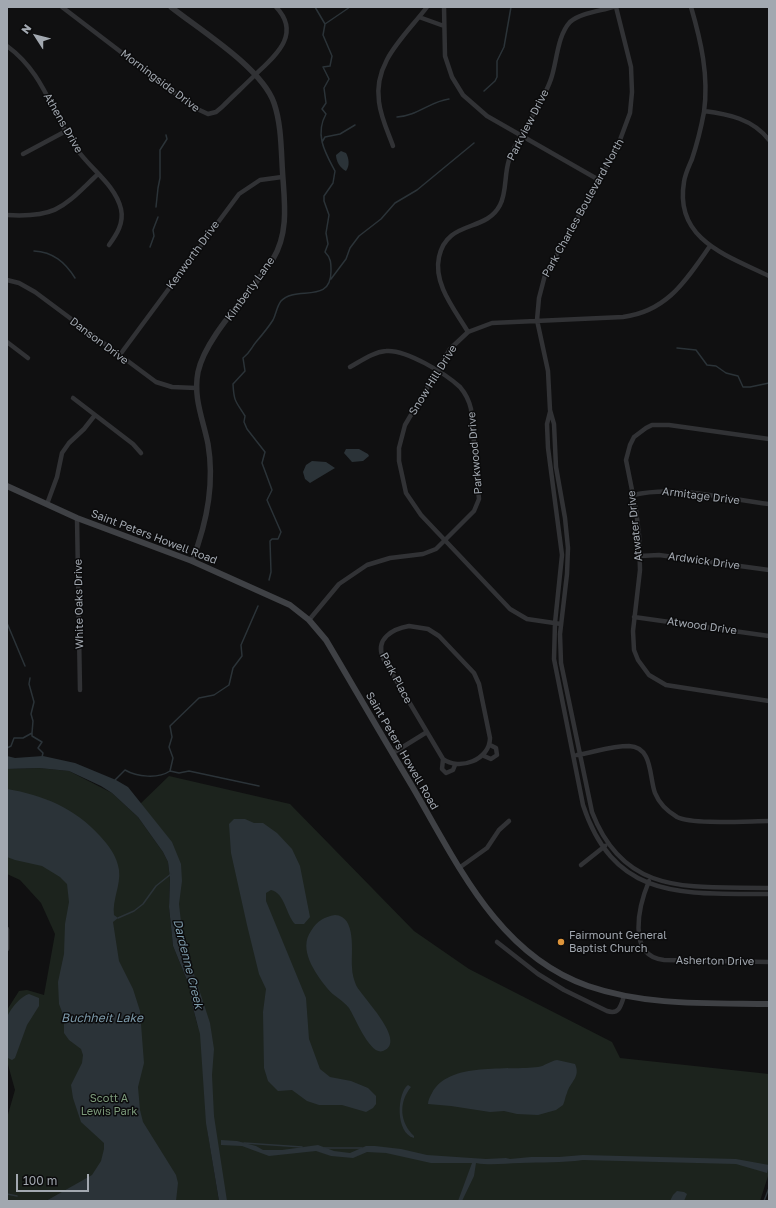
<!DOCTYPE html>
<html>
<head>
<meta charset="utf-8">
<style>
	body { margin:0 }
	#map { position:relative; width:776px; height:1208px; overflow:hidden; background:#101011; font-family:"Golos Text",sans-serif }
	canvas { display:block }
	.frame { position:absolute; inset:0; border:8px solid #a2a8b0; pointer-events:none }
	.north { position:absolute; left:16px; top:16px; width:40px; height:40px; -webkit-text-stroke:3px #0b0b0c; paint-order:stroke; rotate:306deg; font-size:11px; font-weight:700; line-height:16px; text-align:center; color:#a2a8b0 }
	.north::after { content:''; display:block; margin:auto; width:14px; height:18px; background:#a2a8b0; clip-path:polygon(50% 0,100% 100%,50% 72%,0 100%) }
	.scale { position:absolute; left:16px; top:1174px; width:73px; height:18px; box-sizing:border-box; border:2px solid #a2a8b0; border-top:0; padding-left:5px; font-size:12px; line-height:14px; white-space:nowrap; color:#a2a8b0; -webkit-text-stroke:3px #0b0b0c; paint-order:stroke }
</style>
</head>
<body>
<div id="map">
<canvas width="776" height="1208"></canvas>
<div class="frame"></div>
<div class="north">N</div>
<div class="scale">100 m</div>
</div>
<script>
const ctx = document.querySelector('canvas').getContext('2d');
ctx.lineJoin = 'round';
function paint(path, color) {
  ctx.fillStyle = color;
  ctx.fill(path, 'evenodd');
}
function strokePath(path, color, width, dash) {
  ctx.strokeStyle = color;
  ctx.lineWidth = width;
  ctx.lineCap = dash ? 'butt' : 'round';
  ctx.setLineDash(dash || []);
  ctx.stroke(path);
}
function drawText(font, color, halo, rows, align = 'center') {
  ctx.font = font + ' "Golos Text",sans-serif';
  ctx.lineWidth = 3;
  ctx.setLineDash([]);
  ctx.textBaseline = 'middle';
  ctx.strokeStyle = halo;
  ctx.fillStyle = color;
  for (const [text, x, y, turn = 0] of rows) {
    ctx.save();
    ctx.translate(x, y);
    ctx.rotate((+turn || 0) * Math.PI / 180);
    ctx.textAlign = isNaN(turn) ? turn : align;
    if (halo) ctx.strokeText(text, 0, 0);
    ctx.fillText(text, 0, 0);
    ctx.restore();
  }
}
const green = new Path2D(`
	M39,768L69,771L112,793L138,817L163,852L168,862L170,879L169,907L173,946L189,985L193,1008L198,1027L177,923L171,858L139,805L169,776L290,804L414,931L469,969L612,1042L620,1058L769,1074V1173L760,1201H223L207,1128L219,1201H7V1118L15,1090L7,1061V1010L19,991L27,990L44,995L55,934L41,903L20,880L7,874V769Z`);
const water = new Path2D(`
	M341,151L346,153C349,158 350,166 346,171C340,168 336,161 336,155Z
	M346,449H359L368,454L369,456L363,461L352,462L344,453Z
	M312,461L326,462L335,468L310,483L305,479L303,472L306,465Z
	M7,756L15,758L43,756L75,763L116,780L128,787L172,842L181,864L182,881L179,904L183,940L210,1023L214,1049L212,1075L214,1116L227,1201H219L206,1123L200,1034L193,1008L189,985L173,946L169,907L170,879L168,862L163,852L138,817L112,793L101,786L69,771L39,768L7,769Z
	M7,789C43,795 75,808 100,836C109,846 117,856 119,870C121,885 112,900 114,915L118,918L113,922L119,961L133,989L140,1011L144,1063L138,1087L140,1110L143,1122L176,1175L178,1183L176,1201H46L92,1175L101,1161L104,1149V1143L81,1122L73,1098L71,1085L82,1063L83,1055L81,1049L69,1040L64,1033V1017L59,1004L58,982L64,954L65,924L69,902L67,884L60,877L42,866L15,860L7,857Z
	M234,819H245L254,823H263L277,833L292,849L300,866L310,917L304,924H295C286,915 285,893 271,890L266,893V901L306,998L309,1039L320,1069L330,1077L351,1081L368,1088L376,1096V1104L373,1108L366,1112L342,1105H319L307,1101L292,1090L278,1091L268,1081L264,1068L263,1012L266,989L259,974L247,925L231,853L229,824Z
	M335,915C357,916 351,953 352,967C352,974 354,980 356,985C360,995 409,1042 383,1051C370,1056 355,1017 349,1008C343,1000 333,996 327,988C315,973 298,949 311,931C317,921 324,917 335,915Z
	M29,994L39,998V1006L27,1025L15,1058L12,1060L8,1058L7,1053C7,1042 4,1028 7,1018C9,1010 21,996 29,994Z
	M557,1060L575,1064C581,1077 570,1082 567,1093C565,1097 565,1101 563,1105L556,1110L538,1115L517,1114L504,1111L490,1112L451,1106L428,1104C428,1100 430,1097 432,1093C449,1061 508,1071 538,1067C545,1066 550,1061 557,1060Z
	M408,1085L411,1087C398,1103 400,1123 414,1136V1138C395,1133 397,1093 408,1085Z
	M221,1140L237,1141L256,1146L263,1150H282L318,1145L334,1151L350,1153L366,1146H375L401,1149L427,1155L486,1159L506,1158L510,1159L531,1157H559L583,1155L736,1159L769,1165L767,1173L736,1164L583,1160C562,1163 542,1162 520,1163C505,1163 492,1166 476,1163L474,1176L462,1201H458L472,1163H431L386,1153L367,1152L353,1158L331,1156L316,1151L269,1156L242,1146L221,1145Z
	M677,1191L684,1192L687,1194L684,1201H670L673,1195Z`);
const stream = new Path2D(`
	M325,24L350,7
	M484,91L495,81L497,77V61L504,47L511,7
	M397,117C417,116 431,101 449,99
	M322,142L325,137L340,134L355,125
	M156,207L158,188L160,178V150L167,139L166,135
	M150,247L154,236L153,230L158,217
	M34,251C53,252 65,262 75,278
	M331,279L346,259L350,248L359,236L381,219L395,203L417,190L474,143
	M677,348L696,350L707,365L716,366L726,373L738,376L743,387H750L769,383
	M269,580L271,572L270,541L272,539H278L281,532L267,500L272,490L262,463L265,452L247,429L244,422L245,416C236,401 234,403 233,384L245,371L243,358C250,353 251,348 256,342C262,335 268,328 273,320C276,314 277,306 281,301C296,285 331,305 331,271C331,263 331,258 325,252L328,244L326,233L329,215L324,201V196L333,183L335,171C326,154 314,135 326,114L322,109L326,103L324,88L329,79L323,67L330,66L332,56L323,35L325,24L315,7
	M7,623L25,666
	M32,733V736L42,742L38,748L43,753L42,757
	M7,748L11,746L14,738H23L32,733L33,721L31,714L34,702L29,684L30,678
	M170,771L179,773L189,771L259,786
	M115,780L125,770C137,777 158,779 170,771L173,758L169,747L172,737L170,726L199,698L214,695L229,685L233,668L242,656L241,645L258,606
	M118,918L134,911L143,904L156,886L171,874
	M244,1143L302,1147
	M324,1148H362
	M7,1194L17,1196
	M764,1201L769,1188`);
const minor = new Path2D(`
	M62,7L193,107L208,114L216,112L222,107C233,96 245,85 256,74C275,56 302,34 276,7
	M444,7L445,56L452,77L463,95L487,116L599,180
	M616,7L631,67L632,92L630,113L617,148L545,275L539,298L537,320L548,371L550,410L554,424L556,467L565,518L568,548L567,574L560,634L561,663L592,812C625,898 692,886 769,888
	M691,7C701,41 709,76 704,112C701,128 697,144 692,159C689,166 685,174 684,182C674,240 728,256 769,276
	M419,17L444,26
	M7,46C44,73 51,112 76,148C90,169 115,184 121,209C124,223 117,234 109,245
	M704,111C728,114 753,119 769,140
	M393,146C388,132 381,118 379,102C373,62 405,36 427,7
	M23,154L66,131
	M7,215C58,218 64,206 98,174
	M7,280L19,283L35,292L156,382L172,387L196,388
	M468,332C455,310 433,284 439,257C447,219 486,233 500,205C507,192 504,175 509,160C519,132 541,108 551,79C557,62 557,36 570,22C580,13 600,11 613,7
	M7,342L28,358
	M119,356L239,194L260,180L282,177
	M73,398L133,444L141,453
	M550,412L547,424L548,448L562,555L555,623L554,659L583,805C615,902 684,893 769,894
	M769,439L669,425H652L646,428L634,437L630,445L626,460L636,510L639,535L640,570L633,631L634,650L638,660L649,675L666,685L769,701
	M633,495C677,485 725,499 769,504
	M47,504L57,477L62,453L69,443L84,429L95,415
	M77,518L80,690
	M640,556L659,555L769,570
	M634,617L769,636
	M309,620L339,584L367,565L390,558L423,554L436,549L474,511L479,499L471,409C469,400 466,394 460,387C446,374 406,349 386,351C373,352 361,361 350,367
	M561,624L527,619L510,609L421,515L406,493L399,461V448L405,425L450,349L468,332L492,323L623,317C668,311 686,280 710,246
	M409,626L428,629L439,636L474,673L479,684L490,738C490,760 459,771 443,759L383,658C375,639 392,629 409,626Z
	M393,753L427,732
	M577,755C594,752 612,746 629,746C653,747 649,777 655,793C659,803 667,811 677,817C693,825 749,821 769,821
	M484,756L491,759L497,755L496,748L490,745
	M443,759L442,769L446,773L453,770L455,765
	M581,865L605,846
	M459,868L487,848L499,830L509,821
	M649,881C639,905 626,956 664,960L769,962
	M7,929V949
	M497,942L538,974L564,990L607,1011C619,1015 621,1006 624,996`);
const tertiary = new Path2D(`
	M171,7C200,30 262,68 274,103C282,126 281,154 283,179C285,206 288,234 273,259C252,292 206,335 198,372C193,398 203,419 208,444C215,485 207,523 192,561`);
const secondary = new Path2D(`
	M7,486L77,518L192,561L290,605L309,620L326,640C355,689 383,738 412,786C457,863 498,955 588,986C646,1006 709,1003 769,1004`);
const markers = [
	[561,942,4,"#de953b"]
];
const streetNames = [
	["Morningside Drive",160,81,37],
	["Athens Drive",63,123,60],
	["Parkview Drive",528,125,-63],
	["Park Charles Boulevard North",583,208,-61],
	["Kenworth Drive",193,255,-54],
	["Kimberly Lane",250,289,-54],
	["Danson Drive",99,341,37],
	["Snow Hill Drive",433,380,-58],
	["Parkwood Drive",475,453,-95],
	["Armitage Drive",701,496,7],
	["Atwater Drive",635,526,-96],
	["Saint Peters Howell Road",154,537,21],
	["Ardwick Drive",704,561,8],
	["White Oaks Drive",79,604,-91],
	["Atwood Drive",702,626,8],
	["Park Place",396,678,62],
	["Saint Peters Howell Road",402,751,60],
	["Asherton Drive",715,961,1]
];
const poiNames = [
	["Fairmount General",569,936],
	["Baptist Church",569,949]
];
const parkNames = [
	["Scott A",109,1099],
	["Lewis Park",109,1112]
];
const waterNames = [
	["Dardenne Creek",188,964,76],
	["Buchheit Lake",102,1018]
];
paint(green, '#1c231d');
paint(water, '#2b3338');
strokePath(stream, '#2b3338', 1.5);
strokePath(minor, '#313235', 4.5);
strokePath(tertiary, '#313235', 5.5);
strokePath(secondary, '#3f4145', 6);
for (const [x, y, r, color] of markers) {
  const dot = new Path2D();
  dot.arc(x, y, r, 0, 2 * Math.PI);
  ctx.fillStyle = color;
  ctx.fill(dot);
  strokePath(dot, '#0b0b0c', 1.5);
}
drawText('11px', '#a2a8b0', '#0b0b0c', streetNames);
drawText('11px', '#a2a8b0', '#0b0b0c', poiNames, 'left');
drawText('11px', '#7c9a7b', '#0b0b0c', parkNames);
drawText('italic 12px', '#7c99a9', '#0b0b0c', waterNames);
</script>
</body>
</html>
